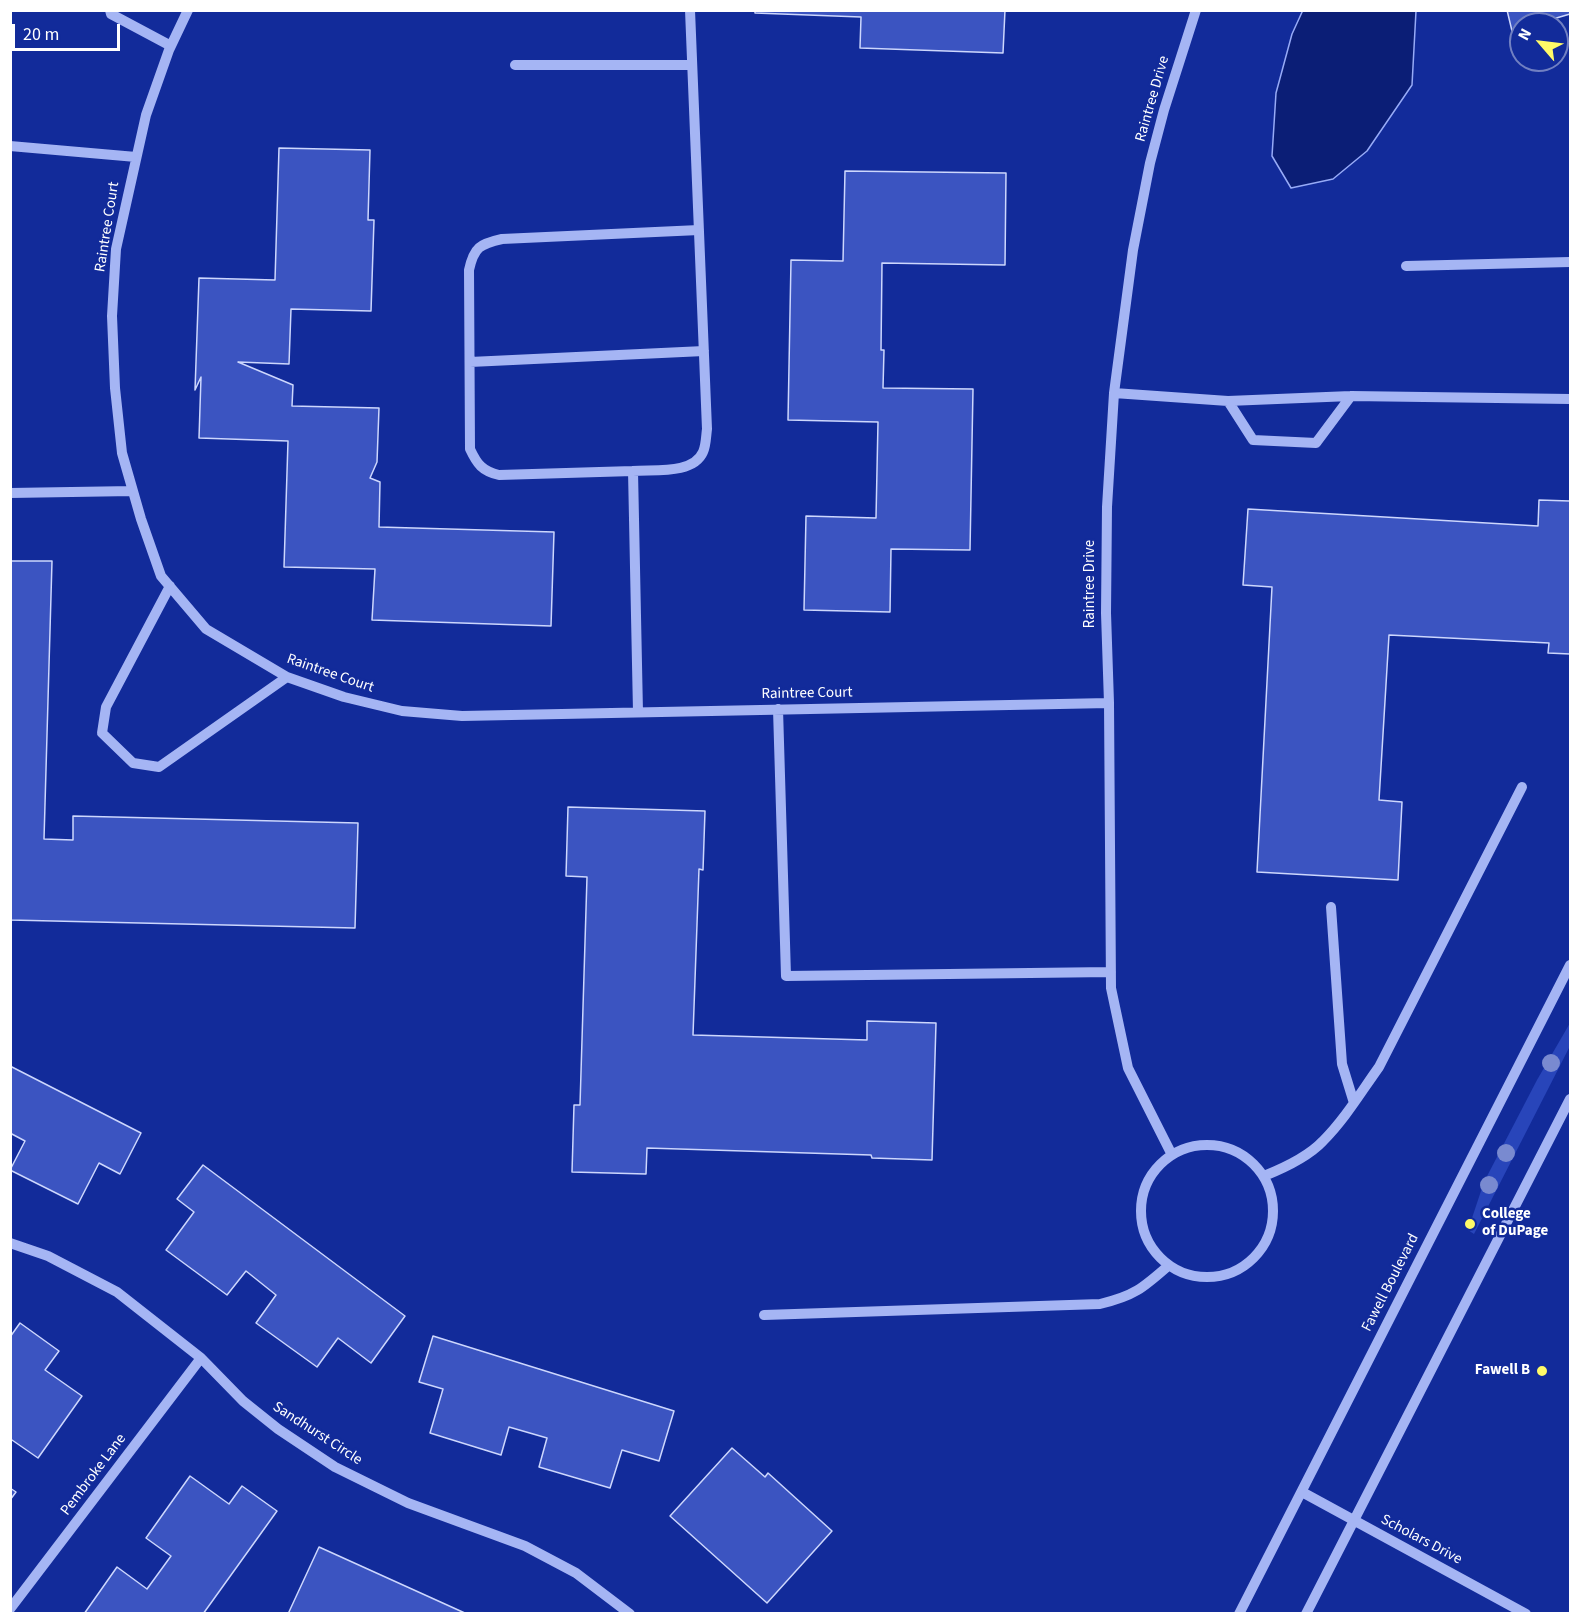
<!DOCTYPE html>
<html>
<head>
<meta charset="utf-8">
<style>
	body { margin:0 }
	#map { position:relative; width:1581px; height:1624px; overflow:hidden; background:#122b9a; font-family:"Source Sans 3",sans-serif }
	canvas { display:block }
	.frame { position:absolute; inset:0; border:12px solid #fff; pointer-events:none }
	.north { position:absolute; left:1509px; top:12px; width:60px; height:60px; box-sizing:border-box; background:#122b9a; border:2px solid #7180c2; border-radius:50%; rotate:298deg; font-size:16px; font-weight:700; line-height:24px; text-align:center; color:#fff }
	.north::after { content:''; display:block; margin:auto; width:21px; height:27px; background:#fffa68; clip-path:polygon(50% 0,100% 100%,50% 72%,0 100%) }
	.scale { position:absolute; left:12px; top:24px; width:108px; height:27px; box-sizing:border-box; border:3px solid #fff; border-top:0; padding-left:8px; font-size:18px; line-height:21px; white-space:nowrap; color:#fff; -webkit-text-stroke:4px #122b9a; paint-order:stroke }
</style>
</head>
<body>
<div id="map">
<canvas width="1581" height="1624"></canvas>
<div class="frame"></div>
<div class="north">N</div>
<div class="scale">20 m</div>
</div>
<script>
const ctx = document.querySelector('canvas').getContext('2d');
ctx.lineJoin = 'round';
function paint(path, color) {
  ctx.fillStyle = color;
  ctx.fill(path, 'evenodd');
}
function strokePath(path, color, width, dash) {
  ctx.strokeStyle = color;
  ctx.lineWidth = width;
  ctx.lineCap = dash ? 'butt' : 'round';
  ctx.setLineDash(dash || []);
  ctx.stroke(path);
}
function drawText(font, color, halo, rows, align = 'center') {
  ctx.font = font + ' "Source Sans 3",sans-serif';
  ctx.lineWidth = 5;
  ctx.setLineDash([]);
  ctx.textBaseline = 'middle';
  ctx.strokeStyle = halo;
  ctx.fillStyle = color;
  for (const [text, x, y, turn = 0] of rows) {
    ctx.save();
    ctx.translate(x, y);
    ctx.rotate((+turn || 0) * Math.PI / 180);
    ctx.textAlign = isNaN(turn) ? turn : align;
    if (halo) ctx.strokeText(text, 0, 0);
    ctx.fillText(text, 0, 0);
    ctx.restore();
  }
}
const green = new Path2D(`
	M1570,1023V1046L1474,1234L1468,1230L1484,1182L1537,1080Z`);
const water = new Path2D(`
	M1303,10L1416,11L1412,85L1367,151L1333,179L1291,188L1272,156L1276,93L1292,34Z`);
const building = new Path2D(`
	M755,10H1005L1003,53L860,48L861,17L755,13Z
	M1507,10H1570V14L1536,24H1521V29L1512,31Z
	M279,148L370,150L368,220H374L371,311L291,309L289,364L238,362L293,385L292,406L379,408L377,462L370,478L380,482L379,527L554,532L551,626L372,620L375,569L284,567L288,441L199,438L201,377L195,390L199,278L275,280Z
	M845,171L1006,173L1005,265L882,263L881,350H884L883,388L973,389L970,550L891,549L890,612L804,610L806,516L876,518L878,422L788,420L791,260L843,261Z
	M1539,500L1570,501V654L1548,653L1549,643L1389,635L1379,800L1402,802L1398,880L1257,872L1272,587L1243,585L1248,509L1538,526Z
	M10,561H52L44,839L73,840V816L358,823L355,928L10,920Z
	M568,807L705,811L703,870L699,869L693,1035L867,1040V1021L936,1023L932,1160L872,1158L871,1155L647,1148L646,1174L572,1172L574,1105H580L587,877L566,876Z
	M10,1066L141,1133L120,1174L99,1163L78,1204L10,1170L25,1141L10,1133Z
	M203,1165L405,1316L371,1363L338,1338L317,1367L256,1323L276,1295L246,1271L227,1295L166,1250L194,1212L177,1199Z
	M20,1323L59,1351L45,1370L82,1396L38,1458L12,1440L10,1442V1337Z
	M433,1336L674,1411L659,1461L622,1450L610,1488L539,1467L547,1438L509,1427L501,1455L430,1433L443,1389L419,1382Z
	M732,1448L765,1477L768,1473L832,1531L767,1603L670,1516Z
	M190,1476L229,1504L242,1486L277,1511L203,1614H84L117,1567L147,1589L171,1556L146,1538Z
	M10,1488L16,1492L10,1500Z
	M319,1547L467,1614H288Z`);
const minor = new Path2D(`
	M110,10L111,14L171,46
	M188,10L169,50L146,115L116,249L112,316L115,388L122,453L141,519L161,576L206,629L287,677L344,697L402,711L462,716L1109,703
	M515,65H692
	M10,146L136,157
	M1406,266L1570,262
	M470,362L704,351
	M1114,393L1228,401L1351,396L1570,399
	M1228,401L1253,440L1316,443L1351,396
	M633,471L499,475C482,471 477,464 470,449L469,270C474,247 480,244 502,239L699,230
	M10,493L133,491
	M170,586L106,707L102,733L133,763L159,767L287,677
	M778,709L786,976L1111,972
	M638,712L633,471C653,469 693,475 703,452C706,446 706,436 707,429L690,10
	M1331,907L1342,1064L1354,1103
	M1141 1211a66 66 0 1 1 132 0a66 66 0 1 1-132 0Z
	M1172,1155L1128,1068L1111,988L1109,703L1106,613L1107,507L1114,393L1133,250L1150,163L1164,110L1196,10
	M1264,1176C1284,1168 1308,1157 1323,1141C1345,1119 1361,1092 1379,1067L1522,787
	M10,1243L48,1256L117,1292L201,1358L243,1401L278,1429L335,1467L408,1503L525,1546L576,1573L630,1614
	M764,1315L1100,1304C1134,1296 1143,1288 1168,1266
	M1302,1492L1526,1614
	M10,1609L201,1358
	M1239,1614L1570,965
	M1306,1614L1570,1099`);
const trees = [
	[1551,1063],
	[1506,1153],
	[1489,1185]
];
const markers = [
	[1470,1224,6,"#fffa68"],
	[1542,1371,6,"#fffa68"]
];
const streetNames = [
	["Raintree Drive",1153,99,-74],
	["Raintree Court",108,227,-81],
	["Raintree Drive",1091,584,-90],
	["Raintree Court",330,674,19],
	["Raintree Court",807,694,-1],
	["Fawell Boulevard",1391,1283,-63],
	["Sandhurst Circle",317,1434,33],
	["Pembroke Lane",94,1475,-53],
	["Scholars Drive",1421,1540,28]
];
const poiNames = [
	["College",1482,1215],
	["of DuPage",1482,1232],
	["Fawell B",1530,1371,"right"]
];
paint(green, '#2845ba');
paint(water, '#0b1e76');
strokePath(water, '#97abf7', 1.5);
paint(building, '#3b54c1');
strokePath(building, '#cdd7fd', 1.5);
strokePath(minor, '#a5b5f4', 10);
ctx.fillStyle = '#798ad0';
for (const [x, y] of trees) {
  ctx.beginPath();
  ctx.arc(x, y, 9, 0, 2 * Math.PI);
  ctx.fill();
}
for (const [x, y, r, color] of markers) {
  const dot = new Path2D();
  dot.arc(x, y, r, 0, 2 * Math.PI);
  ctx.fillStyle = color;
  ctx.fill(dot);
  strokePath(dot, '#122b9a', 2);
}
drawText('15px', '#fff', '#122b9a', streetNames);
drawText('bold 15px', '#fff', '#122b9a', poiNames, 'left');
</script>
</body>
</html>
